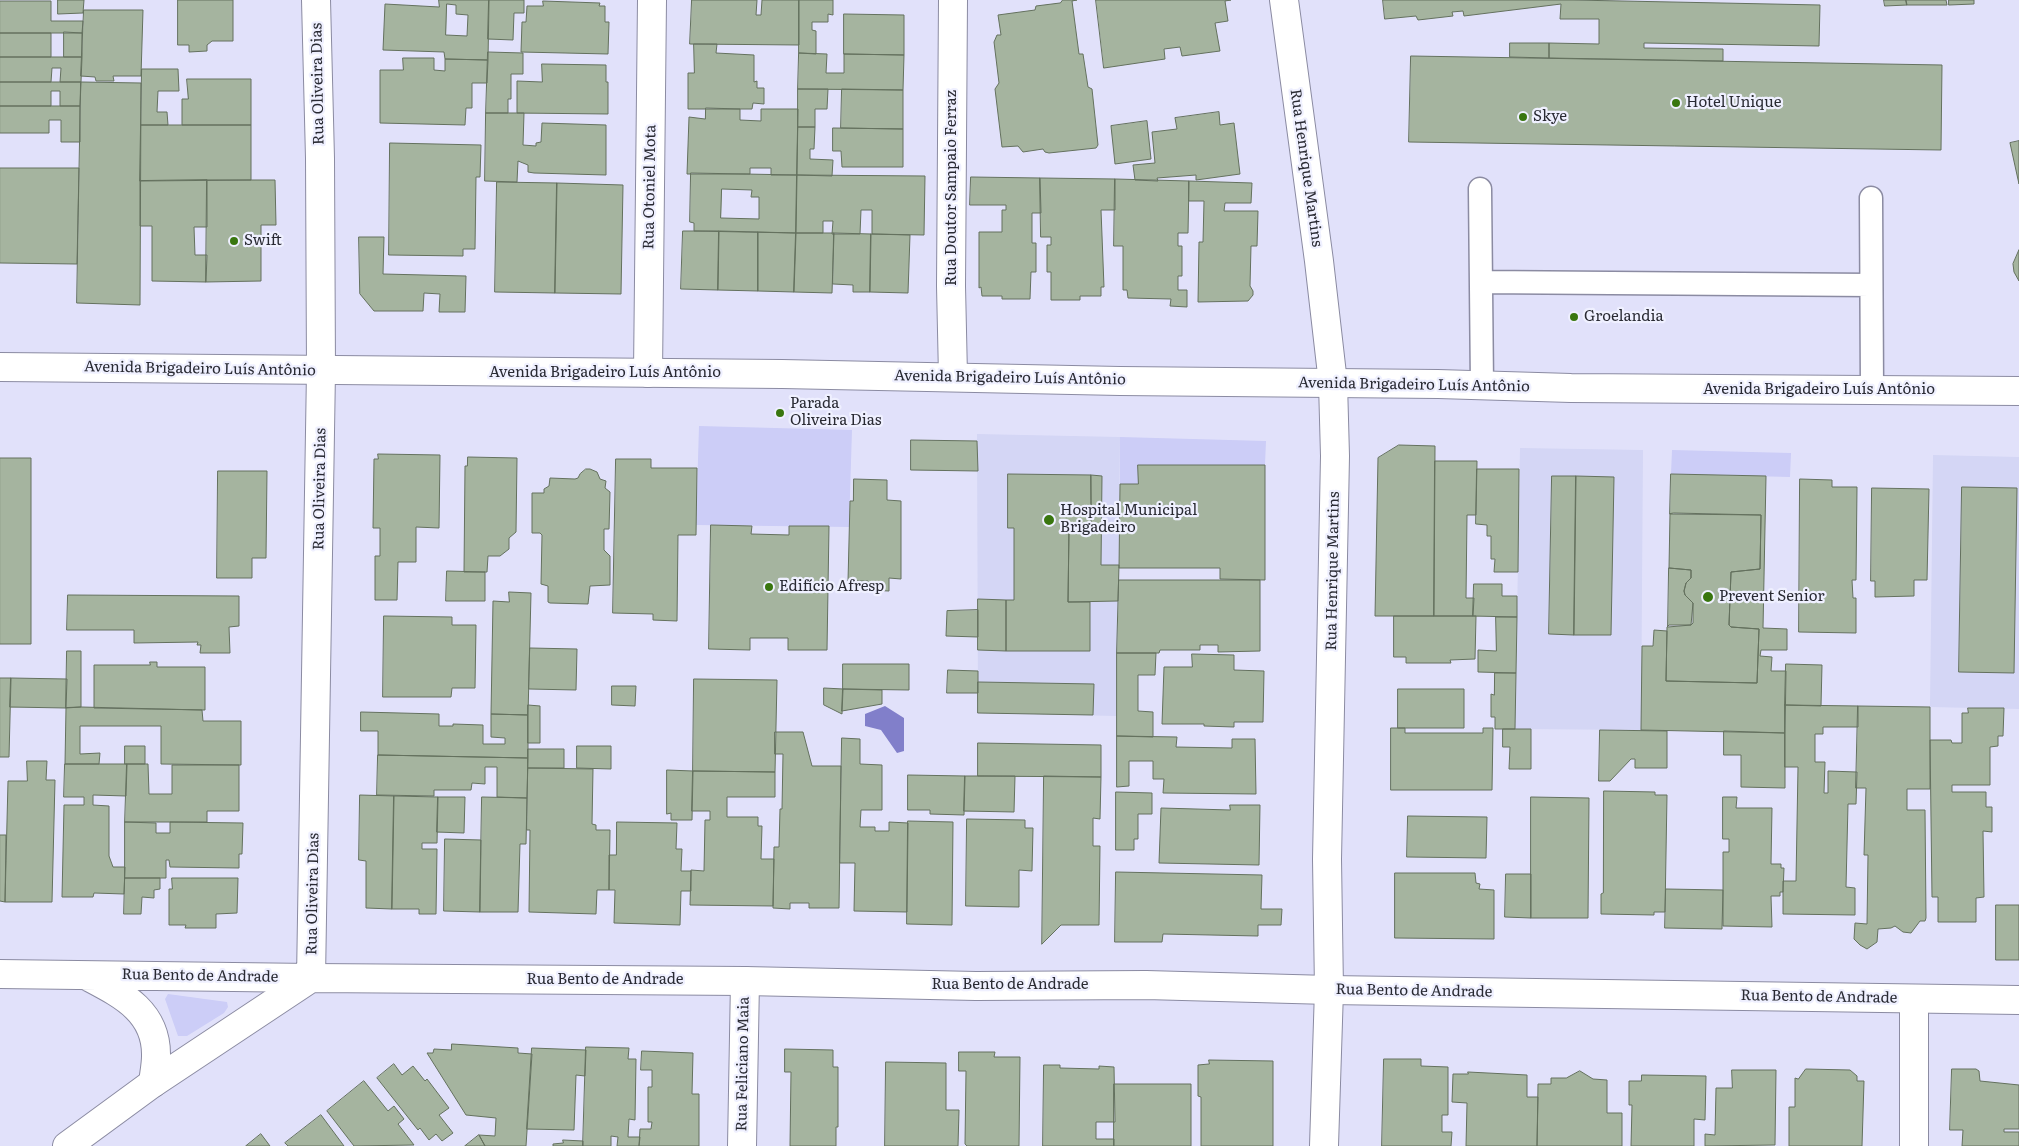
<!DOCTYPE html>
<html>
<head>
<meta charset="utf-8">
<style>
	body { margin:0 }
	canvas { display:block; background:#e1e1fa }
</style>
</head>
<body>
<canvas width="2019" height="1146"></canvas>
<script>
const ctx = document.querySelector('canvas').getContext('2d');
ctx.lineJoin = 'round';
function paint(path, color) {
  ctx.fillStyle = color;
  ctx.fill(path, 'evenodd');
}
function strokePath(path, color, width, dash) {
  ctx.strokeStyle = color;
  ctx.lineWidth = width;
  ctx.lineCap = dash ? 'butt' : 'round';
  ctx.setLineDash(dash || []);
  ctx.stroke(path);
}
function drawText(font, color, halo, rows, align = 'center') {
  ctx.font = font + ' Literata,serif';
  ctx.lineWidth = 4.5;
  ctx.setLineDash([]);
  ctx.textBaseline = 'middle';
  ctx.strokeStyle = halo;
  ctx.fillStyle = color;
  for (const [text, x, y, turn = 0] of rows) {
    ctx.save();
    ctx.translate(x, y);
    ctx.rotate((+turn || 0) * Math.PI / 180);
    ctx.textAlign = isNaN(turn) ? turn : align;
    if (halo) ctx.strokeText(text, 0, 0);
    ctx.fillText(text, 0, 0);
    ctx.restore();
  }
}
const built = new Path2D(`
	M977,434L1120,437L1117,716L978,713Z
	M1520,448L1643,450L1641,730L1515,729Z
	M1933,455L2019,457V709L1930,707Z`);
const green = new Path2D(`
	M699,426L852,430L849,527L696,525Z
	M1120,437L1266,441L1265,465H1138V484H1120Z
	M1672,450L1791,453L1790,477L1671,474Z
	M168,994L227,1002L228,1007L224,1013L187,1036H178L165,999Z`);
const water = new Path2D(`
	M885,706L904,718V751L897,753L881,730L865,726V714Z`);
const building = new Path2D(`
	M58,0H84L83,13L58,14Z
	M178,0H233V41H212L207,45V51L189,52V45H178Z
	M439,0H489L488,60L445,59L444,52L383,50L385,4L439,7ZM447,4L456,5V14L468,15L467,36L446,35Z
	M489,0H524V13H514L513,40L488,39Z
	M692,0H757L756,15H761L762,0H799V45L690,44Z
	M799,0H833V15L828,14V22H812V30L816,31V54L799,53Z
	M1063,0H1077L1072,1L1079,54H1083L1088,87L1092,89L1098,145L1096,148L1049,153L1045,152L1043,149L1023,152L1018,146L1002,147L995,89L999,83L994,42L997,35H1001L998,15L1035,10L1036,6L1060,3Z
	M1096,0H1231L1225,1L1228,21L1215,23L1220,51L1182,56L1180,47L1164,49L1165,59L1104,68Z
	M1383,0H1573L1820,5L1819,46L1644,43V48L1723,49V61L1549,58V43L1599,44V19H1560L1561,4L1464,16L1463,11L1452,12L1453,16L1418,20L1416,16L1385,19Z
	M1884,0H1906L1907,5L1885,6Z
	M1906,0H1946L1947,5H1907Z
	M1949,0H1974V4L1949,5Z
	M0,1H51V21H83L82,33H0Z
	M543,1L600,3L599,6H605V22H609L608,54L521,52L522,22H526L527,6H543Z
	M84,10H143L141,76H113L114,81H96L95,77L81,76Z
	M844,14L904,15V55L844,54Z
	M64,32L82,33V57H64Z
	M0,33H51V57H0Z
	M1510,43H1549V58L1510,57Z
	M694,44H717L716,53L754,55V82L757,81V88H764V104L753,103L752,109H688V73H694Z
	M488,52L523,53V74H511V99H508V113H486Z
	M799,53L827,54L826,73H844V54L904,55L903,90L798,89Z
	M1411,56L1942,65L1941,150L1409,142Z
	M0,57H82L81,82H60L61,68H52L51,82H0Z
	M403,58H434V70L445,71V59L488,60L487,83H472V108H466L465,125L380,123V70H403Z
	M542,64L606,65V82H608V114L517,113V81L542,82Z
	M142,69H178L179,91H158L157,112H167L168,125H141Z
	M187,79H251V125H182V99H188Z
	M0,82H81L80,106H60V91H51V106H0Z
	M81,82L141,83L140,305L77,303Z
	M798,89H828L827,109H815V127H798Z
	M842,89L903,90V129L841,128Z
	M0,106H80V142H61V120H49V133H0Z
	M706,108L740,109V120L761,121V109H798L797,175H771V168H750V174H687L689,117L705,119Z
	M1219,112L1220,125L1234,123L1240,174L1196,180V175L1157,178L1158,181L1135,180L1133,165L1155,163L1152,132L1177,129L1175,118Z
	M486,113H524L523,145L536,146V143L541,142L542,123L606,125V175L534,173L528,172V165L518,161L517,182L485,181Z
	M1147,121L1151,159L1115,164L1111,126Z
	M141,125H251V180L140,181Z
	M798,127H815L814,149H810V159L833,160L832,176L797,175Z
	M833,128L903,129V167H842L841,151H833Z
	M2019,141V184L2010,143Z
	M390,143L481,145L480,177H476L475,249H463V256L389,255Z
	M0,168H79L77,264L0,263Z
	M691,173L797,175L796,233L694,231V223L690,222ZM722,189L752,190L751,197H759V219L721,218Z
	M797,175L925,176L924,235L872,234V210H861L860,234H832L833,221H823V233H796Z
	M971,177L1040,178L1041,213H1032V243H1036V272H1031L1030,299H1002V296H982L981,287L979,288V232H1002V210H1006V205H970Z
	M1040,178L1115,179V210H1101L1104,287H1101V296H1080V300H1051V272H1047V245H1051V237H1041Z
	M1115,179L1189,181L1188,233H1178V246H1182V276H1178V290H1187V307L1170,306L1171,299L1128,298L1127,290H1123V246H1114Z
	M207,180V227H194L195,255H207L206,282L152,281V226H140V181Z
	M207,180H275L276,225H261V281L206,282Z
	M1189,181L1252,183L1251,203H1225L1224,211H1258L1257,246H1251L1250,286L1253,291V295L1248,301L1198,302L1199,242H1203L1204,201H1189Z
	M497,182L557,183L555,293L495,292Z
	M557,183L623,185L621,294L555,293Z
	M683,231H719L718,290L681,289Z
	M719,231L758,232V291L718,290Z
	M758,232L796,233L794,292L758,291Z
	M796,233H834L832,293L794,292Z
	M834,233L871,234L870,292H853V285L833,284Z
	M871,234L910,235L908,293L870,292Z
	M359,237H384L383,274L466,276L465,312H439L440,294L424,293L423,311H374L360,294Z
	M2019,250V281L2014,272L2013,264Z
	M911,440L977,441L978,471L911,470Z
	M1399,445L1435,446L1434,616H1375L1378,458Z
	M378,454L440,455L439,528L416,527V562H398L397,600H375V556H380V528H373L374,459H378Z
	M468,457L517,458L516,532L509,538V549L500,556H488L487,572H464L465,466H467Z
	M0,458H31V644H0Z
	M616,459H651V468H697L696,535H678L677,621L653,620V614L613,613Z
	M1435,461H1477L1476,515H1467L1466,598H1474L1473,616H1434Z
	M1138,465H1265V580L1220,579V568H1119L1120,484H1138Z
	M586,469H590L597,472L600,479L606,481L605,488L610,492L609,529H604V550L610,556V585L590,586L588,604L550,603L548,602V586L541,584L542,535L540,533H532V493H544V489L549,486L550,478L575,479L578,478L580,474Z
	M1477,469H1519L1518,572H1494L1495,559H1491V536H1487V525L1476,524Z
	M218,471H267L266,558H252V578H217Z
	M1008,474L1091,475V528H1069L1068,602H1090V651H1006V600H1014V528H1008Z
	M1671,474L1766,476L1763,628L1787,629V650H1761L1760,656L1772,657L1771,671H1786L1785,733L1641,730L1642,646H1653L1654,630L1667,631L1666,681L1757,683L1759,629L1731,627L1729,625L1731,572L1760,569L1761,515L1670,514Z
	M1091,475L1102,476L1101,565H1119L1118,601L1068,602L1069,528H1091Z
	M1552,476H1576L1574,635L1549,634Z
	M1576,476L1614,477L1611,635H1574Z
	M854,479L887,480V500L901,501V579L889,578V591L867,590L868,581H848L850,501H853Z
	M1800,479L1832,480V487H1857L1856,580H1852L1853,598H1856V633L1799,632Z
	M1962,487L2017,488L2014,673L1959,672Z
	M1872,488L1929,489L1927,580H1914V596L1875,597V581H1871Z
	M1674,513L1761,515L1760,569L1731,572L1729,625L1731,627L1759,629L1757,683L1666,681L1667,627L1669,625H1691L1693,623V603L1685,595L1684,591L1686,583L1691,578V570L1669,568L1670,514Z
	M711,525L752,526L751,534L789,535V526H829L827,650H788V638H750V650L709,649Z
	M1669,568L1691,570V578L1686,583L1684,591L1685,595L1693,603L1691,625L1668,627Z
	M447,571L485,572V601H446Z
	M1119,580H1260V651L1218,652V645H1200V650H1160L1159,653H1117Z
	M1474,584H1502V596H1517V617L1473,616Z
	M509,592L531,593L528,715L491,714L493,601L509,602Z
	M68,595L239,596V626L229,627L230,653H200L201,645H197L198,642L134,643V630H67Z
	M978,599L1006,600V651L978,650Z
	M978,610V637L946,636L947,611Z
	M384,616L452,617V625H476L475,688H452L451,697H383Z
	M1394,616H1476L1475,659L1450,660L1451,663H1406V657H1394Z
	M1496,617H1517L1516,673L1478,672V650L1496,651Z
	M530,648L577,649L576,690L529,689Z
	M67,651H81V707L66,708Z
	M1117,653H1156L1155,675H1138V711L1153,712V737L1117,736Z
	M1192,654L1234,655V670L1264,671L1263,722H1234V727L1204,726V724H1162L1164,667H1192Z
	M150,662H157V667H205V710L94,708V665H150Z
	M843,664H909V690L843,689Z
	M1786,664L1822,665L1821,706L1785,705Z
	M948,670L978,671V693H947Z
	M1495,673H1516L1515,729H1495V717H1491V694L1494,695Z
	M0,678H11L9,757H0Z
	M11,678L67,679L66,708L10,707Z
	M694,679L777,680L775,772L693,771Z
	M978,682L1094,684L1093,715L978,713Z
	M612,686H636L635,706L612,705Z
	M824,688L843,689L842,714L824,705Z
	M843,689L882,690V704L842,711Z
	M1398,689H1464V728H1398Z
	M528,705L540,706V743H528Z
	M1785,705L1858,706V727H1823V734H1815V762H1825L1824,793H1828V771L1857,772L1856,804H1848L1846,887L1855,888V915L1783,914V881H1796L1798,767H1785Z
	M1858,706L1930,707V789H1907V810H1925L1926,918L1925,921H1920L1911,933L1903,932L1895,926L1891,928L1878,929L1877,942L1867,949L1860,945L1854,939L1855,923L1867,924L1868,855H1864L1866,788H1856Z
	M81,707L202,710L203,721H241V765L161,764V726H80V754L100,753L99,764H65L66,708Z
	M1968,708H2004L2003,736H1998V746L1990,747V785H1952V792H1986V807H1992V832L1983,831L1984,897L1976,898V922H1938V897H1932L1930,740H1951L1952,743H1962V713H1968Z
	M361,712L439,714V726H453V724L483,725V744H505V738L491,737V714L528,715V758L378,755V731H361Z
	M1391,728H1405V733H1483V728H1493L1492,790H1391Z
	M1503,729H1531V769H1509L1510,747H1503Z
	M1600,730L1667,731V768H1635V759H1631L1610,781H1599Z
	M1724,731L1785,733V788L1741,787V755H1724Z
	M775,732H803L812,766H841L839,908H809V903H790V909L773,908L774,847H779L780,809H782L783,754H775Z
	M1117,736L1177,737L1176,747L1232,748V739H1255L1256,794L1163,793L1164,779H1153V761H1129V786L1117,787Z
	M842,738L860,739V764L882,765V810H861L860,827H875V831H889V822L908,823L907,912L854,911L855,863H840Z
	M978,743L1101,745V777L978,776Z
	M125,746H145V764H125Z
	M577,746H611V769L577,768Z
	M528,749H564V768H528Z
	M378,755L528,758L527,798L497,797V767H485V784L472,783L471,790H434V796L377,795Z
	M27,761H47L46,780H55L52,902H5L8,781H27Z
	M65,764H127L126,796L93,795V805L109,806V856L113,867H125L124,894L94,893L93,897H62L64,805H84V797H64Z
	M127,764H148L149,794H172V765H239V811H207V822H125Z
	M528,768L593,769L592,824L596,825V830H610L609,890H597L596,914L529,912L530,830H527Z
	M667,770L693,771L692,820H671V813L667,814Z
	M693,771L775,772V797H727V817H758V826H762L761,859H774L773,906L690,905L691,870L704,871L705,820H710V811H692Z
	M908,775L965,776L964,815L930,814V810H908Z
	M965,776H1015L1014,812L964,811Z
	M1044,776L1101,777L1100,819L1093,818V846H1100L1099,925H1061L1042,944Z
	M1604,791L1655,792V795H1667L1665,912H1654V915L1601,914V894L1603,893Z
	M1116,792L1152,793V814H1138V839H1134V850H1116Z
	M360,795L394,796L392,909L366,908V861L359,860Z
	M394,796L438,797L437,843H422V849H437L436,914H419V909H392Z
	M438,797H465L464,833L437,832Z
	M482,797L527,798L526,844H520L518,912H480Z
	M1531,797L1589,798L1588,918H1531Z
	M1723,797H1737L1736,808H1772L1771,864H1781V868H1784L1783,892H1780V896H1771L1772,927L1723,926V852H1729V839H1723Z
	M1230,805H1260L1259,865L1159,863L1161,808L1230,810Z
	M1408,816L1487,817L1486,858L1407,857Z
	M967,819L1025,820V828H1033L1032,871L1019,870V907L966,906Z
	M908,821L953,822L952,925L907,924Z
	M125,822L156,823V833H170V822L243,823L242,854H239V868L170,867L169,860H166V878H125Z
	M617,822L677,823L676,849H682L681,871H691V891H681L680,925L614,923L615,890H609V855H616Z
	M0,835H6L5,902L0,901Z
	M445,839L481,840L480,912L444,911Z
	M1116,872L1262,875L1261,909H1282L1281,925H1258V936L1163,934L1162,942H1115Z
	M1395,873H1475L1476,883L1480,884L1479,889L1494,890V939L1395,938Z
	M1506,874H1531V918L1505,917Z
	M125,878H160V889L154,890V898L142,897L141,914H124Z
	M172,878H238L237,913L216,914V928H185L186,925H169V889H172Z
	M1666,889L1723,890L1722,929L1665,928Z
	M1996,905H2019V960H1996Z
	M452,1044L518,1048V1053L532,1054L526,1146H485L479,1135L495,1136L496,1118L466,1115L427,1053H433L434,1049L451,1050Z
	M586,1047L629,1048L628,1059H636L635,1120L629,1119L628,1137H640L639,1146H617L618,1137L611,1136V1146H583Z
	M532,1048L586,1050L585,1076L576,1075L574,1130L527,1129Z
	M785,1049L833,1050V1067H838V1127H836V1146H790L791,1072H785Z
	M642,1051L693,1053L692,1094H699V1146H639L640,1129H651L652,1122H648V1087H652V1070H641Z
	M959,1052H995L994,1057H1020L1019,1146H967L965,1144L966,1071H959Z
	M1384,1059H1421V1066L1448,1067V1115H1442V1132H1452L1451,1146H1382Z
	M1209,1060L1273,1061V1146H1201V1097L1198,1096V1065L1209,1064Z
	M886,1062L946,1063V1110H959L958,1146H885Z
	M394,1064L402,1075L413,1066L425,1081L427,1079L449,1108L439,1115L453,1133L442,1141L436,1134L429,1140L420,1128L418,1130L377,1078Z
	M1044,1065H1060V1068L1099,1069V1066L1114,1067L1115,1122H1096V1139H1114V1146H1043Z
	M1806,1069L1850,1070L1857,1076V1081H1864L1862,1146H1789V1107H1795V1078L1798,1079Z
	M1952,1069H1976L1979,1071L1980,1081L2019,1085V1129H2004V1132H2019V1146H1962L1963,1130H1950Z
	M1732,1070H1776L1775,1145L1705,1146V1134L1715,1135L1716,1088H1732Z
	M1580,1071L1593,1079L1607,1080V1113H1622V1146H1537L1538,1084H1551V1078H1566Z
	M1468,1072L1527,1075V1097H1538L1537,1146H1466L1467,1103L1452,1102L1453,1074H1468Z
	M1642,1075L1706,1076L1705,1120L1694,1119V1146H1631L1632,1105H1629V1081H1641Z
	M364,1081L388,1111L394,1106L404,1119L398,1124L414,1145L354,1146L327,1111Z
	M1114,1084H1191V1146H1114Z
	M321,1115L344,1146H288L285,1143Z
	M261,1134L270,1146H246Z
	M479,1135L485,1146H465Z
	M563,1140L583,1141V1146H553V1144L563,1143Z`);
const lane = new Path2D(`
	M1480,189L1482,386
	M1871,198L1872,390
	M1481,282L1871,285`);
const street = new Path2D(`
	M953,0L951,286L953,376
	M1284,0L1319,261L1333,383L1335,456L1327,859L1329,990L1324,1146
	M648,373L652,0
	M0,974L311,978L321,371L320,158L316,0
	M87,976C121,994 157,1011 156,1056C156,1065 154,1074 153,1083
	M742,1146L745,981
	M1914,1146V999`);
const secondary = new Path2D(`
	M0,367L782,374L1120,381L1438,384L1571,388L2019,391
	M67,1146L153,1083L311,978L745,981L976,986L1146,985L1329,990L2019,1000`);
const markers = [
	[1676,103,5,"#39760f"],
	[1523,117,5,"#39760f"],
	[234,241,5,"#39760f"],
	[1574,317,5,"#39760f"],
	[780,413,5,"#39760f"],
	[1049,520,6,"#39760f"],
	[769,587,5,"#39760f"],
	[1708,597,6,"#39760f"]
];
const streetNames = [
	["Rua Oliveira Dias",318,84,-91],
	["Rua Henrique Martins",1306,168,82],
	["Rua Otoniel Mota",650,187,-89],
	["Rua Doutor Sampaio Ferraz",952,188,-90],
	["Avenida Brigadeiro Luís Antônio",200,369,1],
	["Avenida Brigadeiro Luís Antônio",605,373],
	["Avenida Brigadeiro Luís Antônio",1010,378,1],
	["Avenida Brigadeiro Luís Antônio",1414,385,1],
	["Avenida Brigadeiro Luís Antônio",1819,390],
	["Rua Oliveira Dias",320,489,-89],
	["Rua Henrique Martins",1333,571,-89],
	["Rua Oliveira Dias",313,894,-89],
	["Rua Bento de Andrade",200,976,1],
	["Rua Bento de Andrade",605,980],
	["Rua Bento de Andrade",1010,985],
	["Rua Bento de Andrade",1414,991,1],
	["Rua Bento de Andrade",1819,997,1],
	["Rua Feliciano Maia",743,1064,-89]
];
const poiNames = [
	["Hotel Unique",1686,103],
	["Skye",1533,117],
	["Swift",244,241],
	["Groelandia",1584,317],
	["Parada",790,404],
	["Oliveira Dias",790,421],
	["Hospital Municipal",1060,511],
	["Brigadeiro",1060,528],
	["Edifício Afresp",779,587],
	["Prevent Senior",1719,597]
];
paint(built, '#d4d6f5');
paint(green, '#cccdf7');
paint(water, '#817fca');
paint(building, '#a5b49f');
strokePath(building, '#64715e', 1);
strokePath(lane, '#8b8ba2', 25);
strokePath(street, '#8b8ba2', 30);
strokePath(secondary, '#8b8ba2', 30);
strokePath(lane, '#fff', 22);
strokePath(street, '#fff', 28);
strokePath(secondary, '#fff', 28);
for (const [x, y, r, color] of markers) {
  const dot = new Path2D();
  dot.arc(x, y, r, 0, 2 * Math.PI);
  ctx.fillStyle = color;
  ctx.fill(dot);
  strokePath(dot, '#eff0ff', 2);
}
drawText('15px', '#292a33', '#eff0ff', streetNames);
drawText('15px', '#292a33', '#eff0ff', poiNames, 'left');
</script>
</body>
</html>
